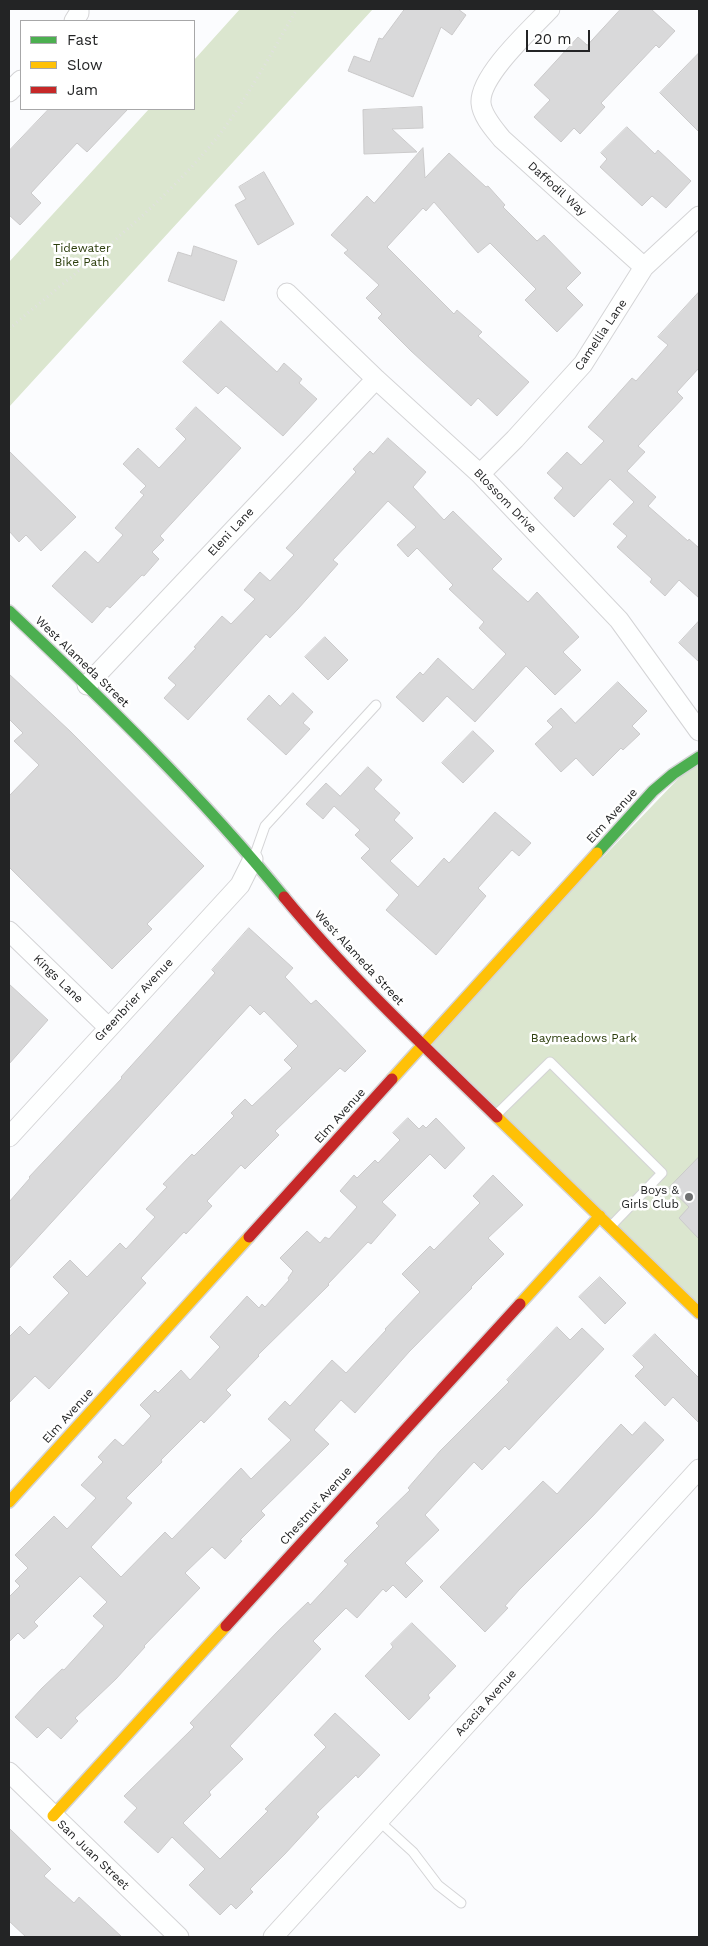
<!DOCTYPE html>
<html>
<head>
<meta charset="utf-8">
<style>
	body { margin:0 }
	#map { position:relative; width:708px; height:1946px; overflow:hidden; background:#fbfcfe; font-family:"Work Sans",sans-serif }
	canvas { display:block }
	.frame { position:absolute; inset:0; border:10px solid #232425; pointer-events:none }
	.legend { position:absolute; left:20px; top:20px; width:175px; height:90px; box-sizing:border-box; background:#fff; border:1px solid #a7a7a8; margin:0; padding:6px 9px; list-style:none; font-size:15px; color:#232425 }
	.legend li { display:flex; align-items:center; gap:10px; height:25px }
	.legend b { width:25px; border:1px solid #a7a7a8 }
	.scale { position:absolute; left:526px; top:30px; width:64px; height:22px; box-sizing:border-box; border:2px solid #232425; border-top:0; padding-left:6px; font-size:15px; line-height:18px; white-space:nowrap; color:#232425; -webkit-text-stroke:4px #fff; paint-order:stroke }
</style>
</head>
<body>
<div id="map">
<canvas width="708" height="1946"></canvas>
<div class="frame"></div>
<ul class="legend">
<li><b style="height:6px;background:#4caf50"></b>Fast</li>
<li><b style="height:6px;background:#ffc107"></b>Slow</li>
<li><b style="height:6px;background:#c62828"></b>Jam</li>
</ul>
<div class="scale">20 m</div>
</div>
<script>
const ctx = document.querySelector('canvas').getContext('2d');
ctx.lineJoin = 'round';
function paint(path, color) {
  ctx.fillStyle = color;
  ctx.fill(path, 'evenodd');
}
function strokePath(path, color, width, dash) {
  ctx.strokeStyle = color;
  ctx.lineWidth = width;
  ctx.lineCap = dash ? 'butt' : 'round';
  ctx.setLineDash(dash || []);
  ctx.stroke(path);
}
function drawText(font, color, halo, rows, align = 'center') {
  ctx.font = font + ' "Work Sans",sans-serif';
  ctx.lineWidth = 5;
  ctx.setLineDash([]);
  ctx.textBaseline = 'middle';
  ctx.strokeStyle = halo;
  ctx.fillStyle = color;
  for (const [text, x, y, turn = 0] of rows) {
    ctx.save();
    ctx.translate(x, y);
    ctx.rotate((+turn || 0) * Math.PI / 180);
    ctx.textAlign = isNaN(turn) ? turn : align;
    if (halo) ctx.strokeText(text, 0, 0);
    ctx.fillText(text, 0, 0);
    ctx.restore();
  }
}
const green = new Path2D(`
	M240,9H373L9,407V262L149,109H194V60Z
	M699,757V1313L423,1045Z`);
const building = new Path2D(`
	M405,9H458L466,15L452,35L441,27L413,97L348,71L354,56L370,62L379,38L382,39Z
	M621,9H651L675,31L659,48L656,45L601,103L605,107L580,134L574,128L561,142L534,117L550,100L534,85L578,37L587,45Z
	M699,53V132L660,93Z
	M422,107L423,128L392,129L417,152L364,154L363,110Z
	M49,109H128L87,152L77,143L31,193L41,203L20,225L9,215V151Z
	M627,127L655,154L658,150L691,181L666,208L652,196L642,206L600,167L607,159L601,153Z
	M423,148L425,178L449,153L486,187L488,186L505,205L503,207L537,241L544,235L581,273L566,288L583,305L557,332L525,300L536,289L490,243L478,253L434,202L426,211L423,208L387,247L454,314L457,310L482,332L478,336L529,382L497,416L478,398L471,406L411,351L378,318L382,314L366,298L379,285L344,253L348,250L331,235L367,196L374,203Z
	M264,172L294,224L258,245L235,205L246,199L239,187Z
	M194,246L237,261L224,301L168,281L178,252L191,256Z
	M699,292V368L677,392L683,398L638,446L645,452L627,471L656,497L648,506L688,541L689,539L699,548V598L679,580L665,596L650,582L652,579L617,547L627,536L613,524L634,502L610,479L574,517L554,498L563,488L547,473L567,452L581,465L604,441L588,427L632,378L636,381L668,345L658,337Z
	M221,321L277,372L284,363L302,379L299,383L317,399L283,436L226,386L218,394L183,362Z
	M196,407L241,448L160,536L164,540L152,552L159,559L144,576L142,575L110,608L107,606L92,623L52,586L85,551L98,563L123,535L115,528L144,495L140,492L146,486L123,464L138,448L159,468L186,439L176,429Z
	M388,438L426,472L413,487L444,520L453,511L502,559L492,569L528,602L537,592L579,637L563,652L581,670L555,695L526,666L475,722L447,696L423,722L396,697L420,672L423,675L438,658L473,690L506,654L479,628L484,622L449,589L453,585L417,548L408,557L397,545L416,527L388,501L333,560L338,564L298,609L270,638L266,634L188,720L164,698L176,685L168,678L196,648L194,647L222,616L231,624L255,599L244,590L260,572L270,581L294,555L286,548L356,472L353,469L370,451L373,454Z
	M9,451L76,517L41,551L26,535L19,542L9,531Z
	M699,621V662L679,643Z
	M325,637L348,660L328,680L305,657Z
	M9,674L71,732L204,866L147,924L152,929L112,969L9,867V796L39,765L14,741L23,733L9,719Z
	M618,682L647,711L632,726L640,734L623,750L621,748L593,776L576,758L561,772L535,744L553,727L547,721L561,708L575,723Z
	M293,693L313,712L303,723L310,729L286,755L247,719L269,695L280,706Z
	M473,731L494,751L463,783L442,763Z
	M368,767L382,780L374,789L400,813L394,820L413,838L390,861L418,887L444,858L449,863L495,812L531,843L519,856L512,850L478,888L486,896L436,955L386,910L399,895L361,858L370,849L355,835L360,830L334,806L323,819L306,804L326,783L340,796Z
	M249,928L293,968L285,977L311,1004L316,1000L366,1051L345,1072L340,1068L275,1131L279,1135L245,1169L241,1165L207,1201L212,1206L186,1234L184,1232L141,1278L146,1283L49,1389L35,1376L9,1403V1337L20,1326L29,1335L69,1293L53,1277L70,1260L87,1277L120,1243L126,1249L155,1217L146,1209L167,1187L163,1184L192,1154L194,1156L234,1116L231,1113L245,1099L252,1106L292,1068L284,1060L298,1046L264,1011L260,1015L250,1005L9,1269V1202L30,1178L29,1177L122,1078L121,1077L215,973L212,970Z
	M9,984L48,1020L9,1064Z
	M408,1118L419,1129L423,1125L426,1128L436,1118L465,1148L445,1169L430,1154L382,1202L396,1215L371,1244L368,1242L328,1284L329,1285L258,1355L259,1356L226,1390L231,1395L204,1423L201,1420L161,1460L162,1462L126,1498L132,1503L91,1547L121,1577L165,1532L172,1539L241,1468L251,1479L291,1440L268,1419L285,1401L290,1406L332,1360L346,1373L386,1330L385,1329L420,1292L402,1274L430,1246L434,1250L480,1203L473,1196L493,1175L523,1205L488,1238L504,1254L471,1287L472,1288L409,1352L355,1413L341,1400L314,1430L329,1444L261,1511L265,1515L240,1540L242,1541L225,1559L212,1547L185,1573L200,1588L144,1646L145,1647L116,1679L75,1718L78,1721L61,1739L48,1727L37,1738L15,1717L42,1688L62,1669L64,1670L104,1626L93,1616L107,1602L80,1576L34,1622L38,1626L24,1639L18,1633L9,1642V1597L20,1586L15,1581L28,1568L15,1555L54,1516L67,1529L96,1498L81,1485L103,1462L98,1457L115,1439L123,1446L151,1416L140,1405L155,1390L158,1393L181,1370L190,1380L220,1347L210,1337L247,1296L259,1308L262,1304L265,1307L289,1280L288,1278L293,1271L280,1258L307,1231L320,1243L325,1237L329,1239L357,1207L340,1191L354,1175L357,1178L375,1160L378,1163L400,1140L393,1133Z
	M699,1157V1239L679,1218L689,1207L669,1188Z
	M600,1277L626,1303L605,1324L579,1297Z
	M557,1327L570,1340L582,1328L604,1349L509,1450L505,1446L482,1470L474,1462L425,1515L439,1530L405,1563L423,1581L406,1598L393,1585L386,1592L383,1589L357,1618L346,1608L313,1641L321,1649L230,1746L243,1759L209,1792L211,1795L183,1823L220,1859L268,1811L265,1809L326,1747L314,1735L335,1713L380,1755L358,1778L356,1775L316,1814L319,1817L285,1854L250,1889L253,1892L236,1909L231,1904L220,1915L189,1885L205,1869L172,1837L158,1853L124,1822L137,1808L124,1796L194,1727L190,1723L278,1631L308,1602L310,1605L348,1564L344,1561L379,1526L376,1523L410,1490L408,1488L440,1451L509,1382L507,1380Z
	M655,1334L699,1378V1423L673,1397L665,1406L635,1376L644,1367L633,1356Z
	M645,1422L664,1440L592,1517L519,1590L505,1606L508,1608L485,1632L440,1587L543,1481L557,1494L621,1424L632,1435Z
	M412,1623L456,1666L428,1695L430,1698L409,1720L365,1676L393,1647L391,1644Z
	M9,1828L51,1869L44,1876L74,1903L79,1897L122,1937H26L9,1921Z`);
const path = new Path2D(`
	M9,329C79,269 156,212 215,140C247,100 271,53 297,9`);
const lane = new Path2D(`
	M254,857L265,826L376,705
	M498,1113L550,1062L662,1173L611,1226
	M379,1821L413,1852L438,1885L461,1903`);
const street = new Path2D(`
	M550,9C531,29 479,76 481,103C482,116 494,129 502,139L644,267
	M74,21L79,13V9
	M9,92L21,80
	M287,293L376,379L480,474L619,620L699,731
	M480,474L515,439L583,364L644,267L699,216
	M87,685L376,379
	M9,931L108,1027
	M9,1137L240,885L253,859
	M9,1772L179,1937
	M273,1937L699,1469`);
const fast = new Path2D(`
	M9,611C105,702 200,794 284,897
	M597,853L653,791L673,774L699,757`);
const slow = new Path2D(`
	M392,1079L597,853
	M497,1117L699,1313
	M520,1304L600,1216
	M9,1502L249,1237
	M53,1816L226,1626`);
const jam = new Path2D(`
	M284,897C349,976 424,1046 497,1117
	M249,1237L392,1079
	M226,1626L520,1304`);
const markers = [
	[689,1197,5,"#6f7071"]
];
const streetNames = [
	["Daffodil Way",557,189,42],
	["Camellia Lane",601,335,-56],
	["Blossom Drive",505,501,46],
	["Eleni Lane",231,532,-47],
	["West Alameda Street",82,662,44],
	["Elm Avenue",612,816,-48],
	["West Alameda Street",359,958,47],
	["Kings Lane",58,979,44],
	["Greenbrier Avenue",134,1000,-47],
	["Elm Avenue",340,1116,-48],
	["Elm Avenue",68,1416,-48],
	["Chestnut Avenue",316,1506,-48],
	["Acacia Avenue",486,1703,-48],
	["San Juan Street",93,1855,44]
];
const parkNames = [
	["Tidewater",82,248],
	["Bike Path",82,262],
	["Baymeadows Park",584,1038]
];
const poiNames = [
	["Boys &",679,1190],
	["Girls Club",679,1204]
];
paint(green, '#dbe6cf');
paint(building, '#d9d9da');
strokePath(building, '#cbcacb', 1);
strokePath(lane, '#d4d4d6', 11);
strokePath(street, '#d4d4d6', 21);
strokePath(fast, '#d4d4d6', 14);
strokePath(slow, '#d4d4d6', 14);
strokePath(jam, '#d4d4d6', 14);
strokePath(path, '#e1e1e1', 3, [1, 4]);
strokePath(lane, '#feffff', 9);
strokePath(street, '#feffff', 19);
strokePath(fast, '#4caf50', 11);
strokePath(slow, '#ffc107', 11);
strokePath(jam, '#c62828', 11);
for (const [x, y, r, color] of markers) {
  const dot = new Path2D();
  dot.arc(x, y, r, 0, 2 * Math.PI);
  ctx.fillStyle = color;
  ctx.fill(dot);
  strokePath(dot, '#fff', 2);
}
drawText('12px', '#232425', '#fff', streetNames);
drawText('12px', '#2c3e0d', '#fff', parkNames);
drawText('12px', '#232425', '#fff', poiNames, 'right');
</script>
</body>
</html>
